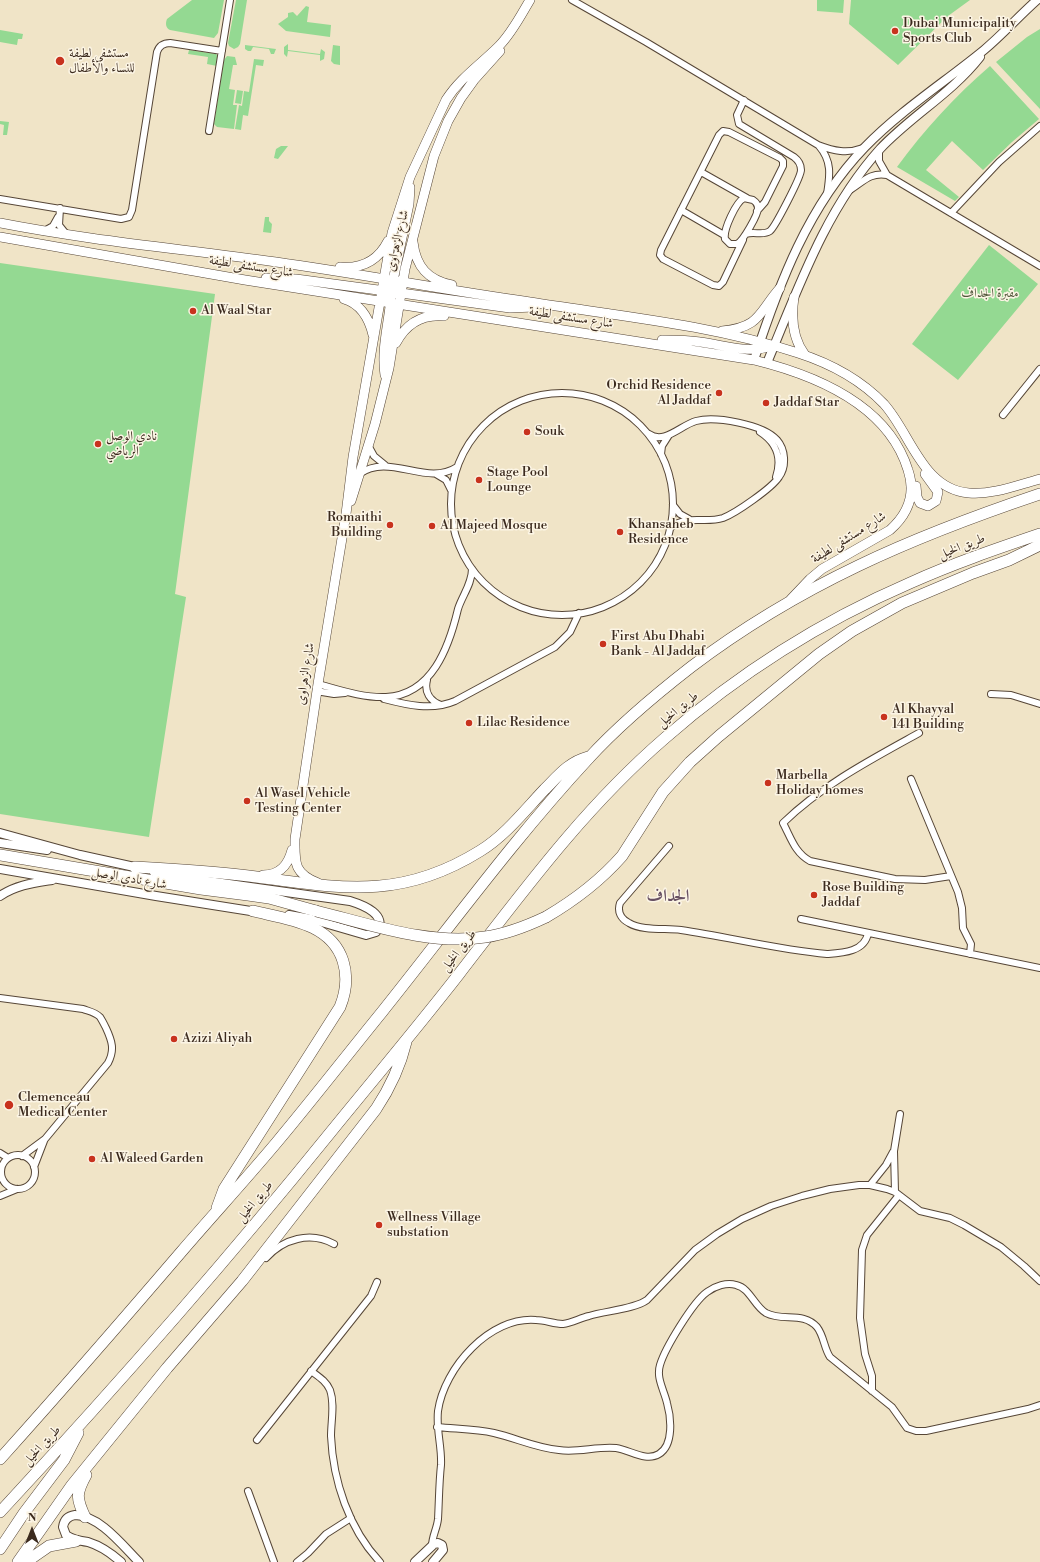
<!DOCTYPE html>
<html>
<head>
<meta charset="utf-8">
<style>
	body { margin:0 }
	#map { position:relative; width:1040px; height:1562px; overflow:hidden; background:#f0e4c7; font-family:"Libre Bodoni",serif }
	canvas { display:block }
	.north { position:absolute; left:12px; top:1510px; width:40px; height:40px; -webkit-text-stroke:3px #fcf5e5; paint-order:stroke; rotate:0deg; font-size:11px; font-weight:700; line-height:16px; text-align:center; color:#3b2a1e }
	.north::after { content:''; display:block; margin:auto; width:14px; height:18px; background:#3b2a1e; clip-path:polygon(50% 0,100% 100%,50% 72%,0 100%) }
</style>
</head>
<body>
<div id="map">
<canvas width="1040" height="1562"></canvas>
<div class="north">N</div>
</div>
<script>
const ctx = document.querySelector('canvas').getContext('2d');
ctx.lineJoin = 'round';
function paint(path, color) {
  ctx.fillStyle = color;
  ctx.fill(path, 'evenodd');
}
function strokePath(path, color, width, dash) {
  ctx.strokeStyle = color;
  ctx.lineWidth = width;
  ctx.lineCap = dash ? 'butt' : 'round';
  ctx.setLineDash(dash || []);
  ctx.stroke(path);
}
function drawText(font, color, halo, rows, align = 'center') {
  ctx.font = font + ' "Libre Bodoni",Amiri,serif';
  ctx.lineWidth = 3;
  ctx.setLineDash([]);
  ctx.textBaseline = 'middle';
  ctx.strokeStyle = halo;
  ctx.fillStyle = color;
  for (const [text, x, y, turn = 0] of rows) {
    ctx.save();
    ctx.translate(x, y);
    ctx.rotate((+turn || 0) * Math.PI / 180);
    ctx.textAlign = isNaN(turn) ? turn : align;
    if (halo) ctx.strokeText(text, 0, 0);
    ctx.fillText(text, 0, 0);
    ctx.restore();
  }
}
const green = new Path2D(`
	M192,0H224L218,33L214,38L170,30C166,28 165,24 167,19Z
	M236,0H247L240,44L238,47L234,49L229,46L228,43Z
	M817,0H844L843,13L817,11Z
	M851,0H970L948,16L898,65L849,24Z
	M306,6L309,7L307,22L331,25L330,37L286,31L278,24L288,17V13L293,12L297,16Z
	M1040,29V109L996,62L1027,37Z
	M0,30L23,34L22,39H18L17,45L0,42Z
	M288,44V50L320,54L321,49L325,52L324,59L320,61V55L288,51L287,57L284,54V47Z
	M245,45L276,49L274,54H271L269,49L253,47L251,51H248L245,49Z
	M333,45L340,46V65L334,64L331,61Z
	M189,50L216,54L218,57L217,66L207,64L208,57L188,54Z
	M227,56L235,57L237,65H233L229,89L235,90L233,105H237L234,129L217,127L214,124L224,60Z
	M254,59L264,60L263,66L256,65L248,116L243,115L241,130L235,129L239,105L242,106L244,91L249,92Z
	M990,66L1039,119L1012,142L983,170L952,141L926,170L959,197L955,201L897,167C924,130 955,96 990,66Z
	M237,90L243,91L241,104L235,103Z
	M0,121L9,122L7,135H3L4,125L0,124Z
	M281,146H288L278,159L274,158L276,149Z
	M265,217H269V221L272,224L271,233L263,232Z
	M989,245L1038,284L958,380L912,344Z
	M0,263L215,294L175,594L186,597L149,837L0,814Z`);
const minor = new Path2D(`
	M572,0L646,42L818,145C834,151 847,154 863,148
	M744,100L737,115L739,124L794,157C798,160 801,164 801,170C801,177 775,227 770,231C763,236 754,231 746,234
	M209,131L230,0
	M819,146C832,161 830,175 827,194
	M879,151V161L887,175
	M701,172L747,198
	M850,190C863,182 870,172 887,175L1040,266
	M744,198L753,200C756,202 758,204 758,208C758,215 743,241 737,244H730L725,239C723,230 736,202 744,198Z
	M0,199L121,219L129,217L132,210L157,52C159,46 163,43 170,43L222,51
	M60,208L59,225L67,235
	M681,210L724,235
	M951,213L999,162L1040,126
	M44,231L53,226L58,217
	M743,240L723,282L719,286L713,285L663,259L660,255L661,250L719,135L723,131L729,132L780,158L783,161V166L765,202L757,211
	M451 504a111 111 0 1 1 222 0a111 111 0 1 1-222 0Z
	M1003,415L1040,369
	M760,432C777,443 782,459 776,477
	M649,434C664,445 681,425 696,421C715,416 763,424 777,440C785,449 787,466 779,477C772,488 736,513 723,518C704,524 688,514 670,528
	M369,447L374,456L385,465
	M661,454L662,446L669,435
	M359,474C390,452 426,487 457,467
	M436,474L446,480L451,490
	M673,505L680,514L689,519
	M427,680C424,692 430,701 441,705
	M318,684C340,690 363,698 386,697C432,695 449,647 458,609C462,596 472,584 472,569
	M316,691L334,694L345,693
	M991,694L1011,695L1040,704
	M384,699C407,705 432,711 455,701L555,647L570,632L579,613
	M919,733C872,759 822,785 783,823C791,838 795,853 810,861L895,879L925,880L951,876
	M911,779L958,892L962,908L963,928L971,944L970,954
	M669,846L620,903C617,912 621,919 629,923C642,931 666,928 681,930C729,937 779,950 827,954C842,953 865,952 868,933
	M801,919L1040,968
	M0,998L83,1009C88,1011 95,1012 100,1017C102,1020 104,1024 106,1028C112,1041 115,1050 108,1063L45,1139L22,1156
	M0,1153L8,1158
	M1 1172a17 17 0 1 1 34 0a17 17 0 1 1-34 0Z
	M34,1167L44,1141
	M870,1185L886,1165L893,1152
	M895,1192L894,1151L900,1114
	M0,1196L17,1189
	M266,1258C283,1239 310,1231 334,1244
	M311,1371C319,1377 326,1381 330,1390C335,1404 331,1421 331,1436C333,1481 349,1529 380,1562
	M872,1391V1376L865,1354L860,1318L862,1250L867,1235L899,1195
	M437,1427C456,1429 476,1429 494,1433C516,1438 536,1448 559,1450C578,1453 597,1446 616,1448C630,1450 646,1462 659,1454C674,1445 671,1417 667,1403C664,1390 656,1378 660,1365C665,1348 693,1302 707,1292C715,1286 727,1282 736,1285C750,1288 754,1306 766,1313C783,1322 803,1311 817,1327C824,1336 824,1348 830,1357L892,1407L907,1428L916,1431H926L1028,1409L1040,1405
	M257,1440L371,1296L377,1282
	M248,1491L274,1562
	M432,1546C432,1536 437,1529 438,1519C439,1502 439,1483 441,1465C442,1447 436,1430 438,1411C444,1368 490,1316 536,1320C545,1320 554,1324 563,1324C572,1323 580,1318 589,1316C605,1311 635,1309 647,1300L695,1250L717,1234L742,1219L771,1206L802,1196L830,1189L859,1185H870L887,1189L895,1192L920,1211L950,1218L964,1225L1001,1247L1024,1266L1040,1281
	M297,1562L308,1553L326,1534L351,1518`);
const tertiary = new Path2D(`
	M754,360C779,284 808,206 865,147C901,110 945,82 984,50C1003,34 1019,16 1037,0
	M767,363C798,289 825,210 880,149C911,116 952,93 980,57
	M0,833L80,855L139,868
	M0,843L47,850
	M0,869L156,896L257,912
	M154,872L179,877L350,901C363,905 389,915 376,932L366,935L311,919L289,915
	M0,896C16,885 33,883 52,880
	M121,1562C111,1553 101,1546 88,1542C80,1541 73,1540 66,1535L63,1527C64,1520 68,1516 75,1515C99,1515 123,1546 139,1562
	M415,1562L434,1544L438,1543L442,1545L443,1550L433,1562`);
const secondary = new Path2D(`
	M0,223C92,241 184,249 276,262C361,274 445,290 530,302C619,316 712,325 798,353C829,363 861,380 884,404C911,434 922,489 969,493C993,495 1017,485 1040,479
	M0,237L245,280L754,360C815,375 888,405 908,470C916,494 908,514 890,530L822,569L810,579L791,599
	M413,242C416,267 428,280 452,285
	M340,267C362,269 378,261 388,241
	M266,278L296,279L378,290L390,288L403,282
	M394,286V276L409,204L410,187
	M794,297C791,318 792,338 805,355
	M344,299C361,304 369,318 373,335
	M380,301L391,294L401,293L510,308L534,307
	M722,331C761,327 758,313 780,288
	M662,340C675,340 688,340 700,342C725,345 750,355 774,345
	M396,343C406,324 422,314 444,316
	M385,375C381,349 389,323 391,297
	M916,486L917,497L920,503L928,506L936,501L938,492L925,474
	M351,501L375,424L389,368L405,269L434,156L448,121L461,98L474,80L500,51
	M263,875C280,875 288,865 292,850
	M318,883C293,873 295,862 295,839L318,684L346,514L353,457L392,233L410,177L446,100C460,78 481,64 499,46C512,33 521,15 530,0`);
const motorway = new Path2D(`
	M0,855L201,889L248,895L269,898L316,911
	M135,867C170,869 205,871 240,875C332,886 395,904 480,851C505,836 525,810 545,789C558,776 569,762 588,757
	M546,917C575,900 600,881 622,856L663,792L690,762L719,736L819,654L852,631L902,603L973,573L1009,560L1040,545
	M217,1208L224,1189L340,1007C346,992 348,977 343,961C331,923 287,919 253,911
	M0,1459C62,1390 122,1321 182,1251C213,1215 246,1179 277,1142C313,1099 347,1055 382,1012C450,927 514,839 588,759C619,725 655,695 691,667C799,585 912,537 1040,494
	M0,1512C114,1389 225,1263 330,1133C373,1080 417,1028 459,974C524,890 584,808 665,738C737,675 822,621 910,583C952,564 996,549 1040,534
	M85,1517C76,1498 76,1493 86,1475
	M0,1549L24,1513L64,1460L78,1433
	M18,1562L72,1485L167,1368L242,1281L376,1109C390,1088 400,1067 406,1042
	M26,1562L49,1546L76,1541`);
const motorwayBridge = new Path2D(`
	M316,911C369,924 431,946 485,937C507,934 527,926 546,917`);
const markers = [
	[895,31,4,"#c8321e"],
	[60,61,5,"#c8321e"],
	[193,311,4,"#c8321e"],
	[719,393,4,"#c8321e"],
	[766,403,4,"#c8321e"],
	[527,432,4,"#c8321e"],
	[98,444,4,"#c8321e"],
	[479,480,4,"#c8321e"],
	[390,525,4,"#c8321e"],
	[432,526,4,"#c8321e"],
	[620,532,4,"#c8321e"],
	[603,644,4,"#c8321e"],
	[884,717,4,"#c8321e"],
	[469,723,4,"#c8321e"],
	[768,783,4,"#c8321e"],
	[247,801,4,"#c8321e"],
	[814,895,4,"#c8321e"],
	[174,1039,4,"#c8321e"],
	[9,1105,5,"#c8321e"],
	[92,1159,4,"#c8321e"],
	[379,1225,4,"#c8321e"]
];
const poiNames = [
	["Dubai Municipality",903,24],
	["Sports Club",903,39],
	["مستشفى لطيفة",69,54],
	["للنساء والأطفال",69,69],
	["Al Waal Star",201,311],
	["Orchid Residence",711,386,"right"],
	["Al Jaddaf",711,401,"right"],
	["Jaddaf Star",774,403],
	["Souk",535,432],
	["نادي الوصل",106,437],
	["الرياضي",106,452],
	["Stage Pool",487,473],
	["Lounge",487,488],
	["Romaithi",382,518,"right"],
	["Building",382,533,"right"],
	["Khansaheb",628,525],
	["Residence",628,540],
	["Al Majeed Mosque",440,526],
	["First Abu Dhabi",611,637],
	["Bank - Al Jaddaf",611,652],
	["Al Khayyal",892,710],
	["141 Building",892,725],
	["Lilac Residence",477,723],
	["Marbella",776,776],
	["Holiday homes",776,791],
	["Al Wasel Vehicle",255,794],
	["Testing Center",255,809],
	["Rose Building",822,888],
	["Jaddaf",822,903],
	["Azizi Aliyah",182,1039],
	["Clemenceau",18,1098],
	["Medical Center",18,1113],
	["Al Waleed Garden",100,1159],
	["Wellness Village",387,1218],
	["substation",387,1233]
];
const streetNames = [
	["شارع الزهراوى",398,241,-77],
	["شارع مستشفى لطيفة",251,267,9],
	["شارع مستشفى لطيفة",571,318,9],
	["شارع مستشفى لطيفة",849,538,-32],
	["طريق الخيل",962,547,-21],
	["شارع الزهراوى",306,674,-81],
	["طريق الخيل",678,710,-39],
	["شارع نادي الوصل",129,879,10],
	["طريق الخيل",459,951,-52],
	["طريق الخيل",255,1202,-50],
	["طريق الخيل",42,1446,-47]
];
const parkNames = [
	["مقبرة الجداف",990,294]
];
const districtNames = [
	["الجداف",668,897]
];
paint(green, '#94d992');
strokePath(minor, '#564637', 8);
strokePath(tertiary, '#564637', 10);
strokePath(secondary, '#564637', 10);
strokePath(motorway, '#564637', 12);
strokePath(minor, '#fff', 6);
strokePath(tertiary, '#fff', 8);
strokePath(secondary, '#fff', 9);
strokePath(motorway, '#fff', 11);
strokePath(motorwayBridge, '#564637', 12, []);
strokePath(motorwayBridge, '#fff', 11);
for (const [x, y, r, color] of markers) {
  const dot = new Path2D();
  dot.arc(x, y, r, 0, 2 * Math.PI);
  ctx.fillStyle = color;
  ctx.fill(dot);
  strokePath(dot, '#fcf5e5', 1.5);
}
drawText('13px', '#3b2a1e', '#fcf5e5', poiNames, 'left');
drawText('13px', '#3b2a1e', '#fcf5e5', streetNames);
drawText('13px', '#51563b', '#fcf5e5', parkNames);
drawText('bold 17px', '#685163', '#fcf5e5', districtNames);
</script>
</body>
</html>
